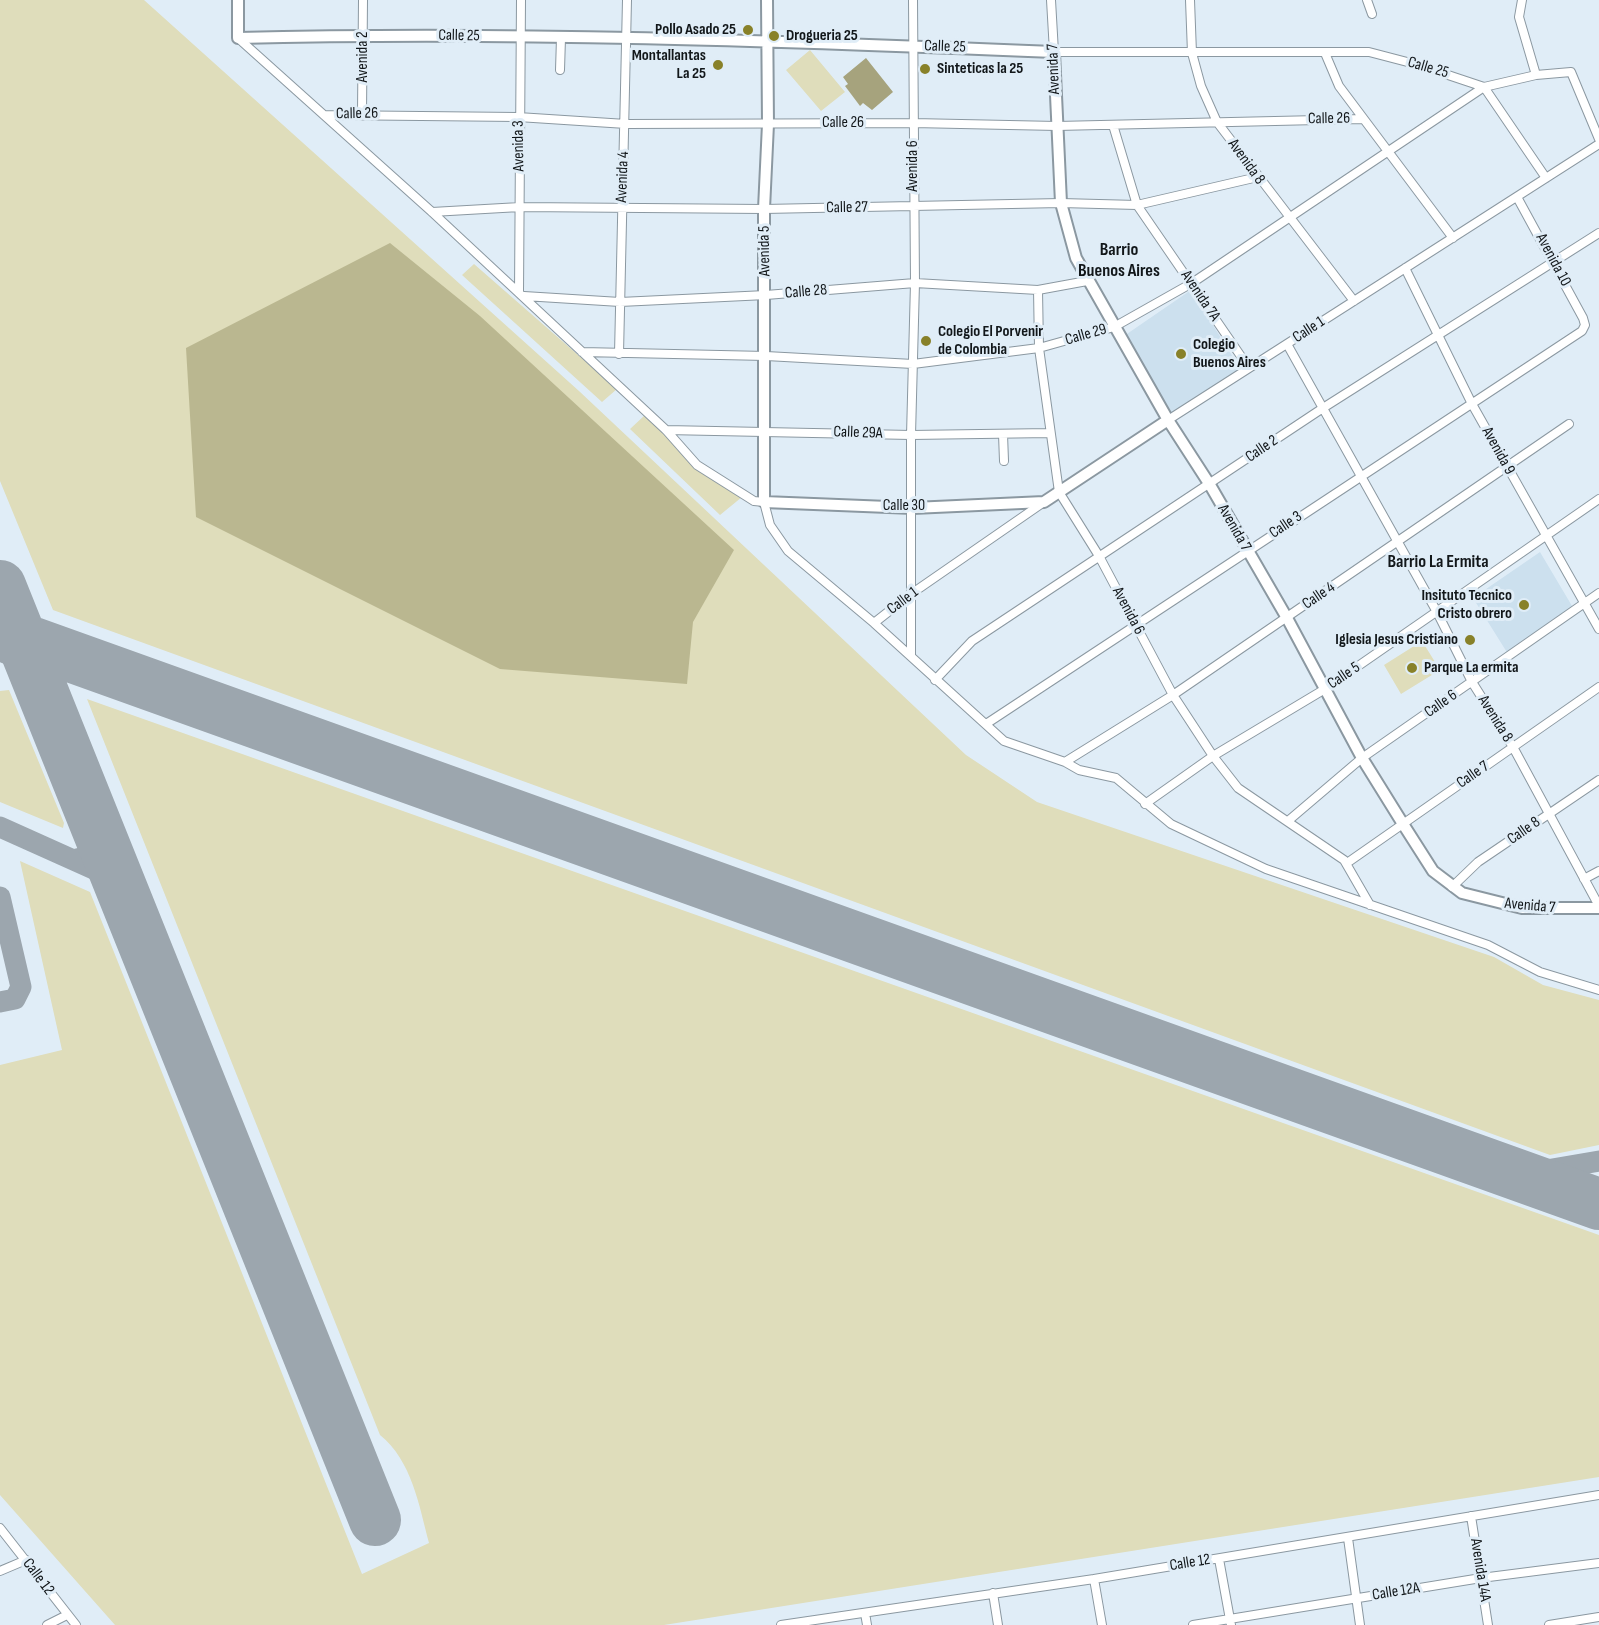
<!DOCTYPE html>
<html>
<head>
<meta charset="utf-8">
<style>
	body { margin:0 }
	canvas { display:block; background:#e0edf7 }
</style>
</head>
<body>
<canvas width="1599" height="1625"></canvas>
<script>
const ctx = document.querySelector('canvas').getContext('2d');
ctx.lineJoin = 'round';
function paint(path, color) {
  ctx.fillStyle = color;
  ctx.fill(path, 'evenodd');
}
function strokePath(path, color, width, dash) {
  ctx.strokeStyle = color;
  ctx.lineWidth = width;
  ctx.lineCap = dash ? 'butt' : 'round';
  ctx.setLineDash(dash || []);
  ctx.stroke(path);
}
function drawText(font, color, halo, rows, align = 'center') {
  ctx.font = font + ' "Sofia Sans Condensed",sans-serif';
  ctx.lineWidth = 6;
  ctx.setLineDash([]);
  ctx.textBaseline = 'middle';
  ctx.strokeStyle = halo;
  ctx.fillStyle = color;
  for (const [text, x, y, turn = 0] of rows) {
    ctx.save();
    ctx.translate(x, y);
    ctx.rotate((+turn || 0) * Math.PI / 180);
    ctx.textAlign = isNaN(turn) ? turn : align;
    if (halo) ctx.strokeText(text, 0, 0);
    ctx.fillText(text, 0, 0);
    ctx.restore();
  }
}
const built = new Path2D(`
	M1191,290L1241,370L1171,414L1121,338Z
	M1540,552L1575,611L1508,654L1473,598Z`);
const green = new Path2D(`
	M0,0H144L579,391L966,755L1037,802L1494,957L1543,985L1599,1000V1145L1550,1155L53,610L0,481Z
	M810,50L845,92L821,111L786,70Z
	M474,264L617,389L602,402L462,275Z
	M645,415L697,466L742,497L720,515L630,429Z
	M1422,641L1440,670L1401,694L1384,665Z
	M9,690L64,823L63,828L0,802V691Z
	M87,699L1599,1235V1477L664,1625H115L0,1495V1065L62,1050L20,861L90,892L362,1574L429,1543C419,1505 412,1461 380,1435Z`);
const forest = new Path2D(`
	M390,243L480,316L734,550L693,622L687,684L500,669L196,517L186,348Z`);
const water = new Path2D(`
	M866,58L893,92L872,110L863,103L860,106L845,86L848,84L843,77Z`);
const taxiway = new Path2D(`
	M0,593V595
	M0,647L52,648
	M0,651L23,660L34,671
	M0,827L118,880
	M77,859L94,855L102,839
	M0,897L21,987L15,999L0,1002
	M1517,1175L1599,1161`);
const runway = new Path2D(`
	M0,586L375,1520
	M0,631L1599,1204`);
const street = new Path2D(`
	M1051,0L1054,52H1369L1415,64L1484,87L1536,75L1571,72L1599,139
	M1190,0L1192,53L1201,86L1217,122L1354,301
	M1367,0L1372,14
	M1522,0L1519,17L1536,75
	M238,38L432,212L666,430L697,465L754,501L764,502L770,525L788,551L874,623L1004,741L1065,762L1079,770L1116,778L1171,824L1266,869L1488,945L1540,972L1599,990
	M1325,53L1339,86L1453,238
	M560,70L561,38
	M362,113L363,0
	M324,115L518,117L626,124L913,123L1057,126L1362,119
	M1113,125L1137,205L1249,368
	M432,212L520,207L764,209L1061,203L1137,205L1258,177
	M1405,268L1472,404L1599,629
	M1038,290L1039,348L1059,492L1099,556L1173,695L1213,756L1238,788L1344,860L1370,905
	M519,292L521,0
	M524,296L620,302L766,295L915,283L1038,290L1087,281
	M1287,344L1437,612L1472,682L1513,747L1599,906
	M582,352L766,356L913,364L1039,348L1114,327L1192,283L1484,87L1546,178
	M619,354L627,0
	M1168,420L1599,144
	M666,430L911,435L1050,433
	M1003,434L1004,461
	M874,623L911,594L1044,502
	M911,656V435L915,283L913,0
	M935,680L972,641L1323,408L1599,233
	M986,724L1582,331L1585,325L1583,318L1517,197
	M1065,762L1173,695L1569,424
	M1145,804L1213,756L1325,689L1599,499
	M1288,821L1362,758L1599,593
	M1347,863L1599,687
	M1584,879L1599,871
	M1452,887L1478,862L1599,780
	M1471,1516L1488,1625
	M0,1528L76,1625
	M1348,1538L1360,1625
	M1219,1559L1231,1625
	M0,1571L26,1560
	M1094,1579L1102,1625
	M993,1593L998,1625
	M865,1613L867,1625
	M47,1625L67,1615
	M781,1625L1094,1579L1599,1495
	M1193,1625L1481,1578L1599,1563
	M1549,1625L1599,1617`);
const secondary = new Path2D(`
	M238,0V38C510,31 782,41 1054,52L1061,203L1076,258L1168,420L1210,485L1287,618L1362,758L1403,824L1433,871L1462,893L1522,908H1599
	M767,0L768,124L764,209V502L913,508L1044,502L1168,420`);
const markers = [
	[748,30,6,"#888129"],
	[774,36,6,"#888129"],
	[718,65,6,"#888129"],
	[925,69,6,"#888129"],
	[926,341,6,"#888129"],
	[1181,354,6,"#888129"],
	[1524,605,6,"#888129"],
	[1470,640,6,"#888129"],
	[1412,668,6,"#888129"]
];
const poiNames = [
	["Pollo Asado 25",736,30,"right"],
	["Drogueria 25",786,36],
	["Montallantas",706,56,"right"],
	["La 25",706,74,"right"],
	["Sinteticas la 25",937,69],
	["Colegio El Porvenir",938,332],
	["de Colombia",938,350],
	["Colegio",1193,345],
	["Buenos Aires",1193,363],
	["Insituto Tecnico",1512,596,"right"],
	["Cristo obrero",1512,614,"right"],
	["Iglesia Jesus Cristiano",1458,640,"right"],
	["Parque La ermita",1424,668]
];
const streetNames = [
	["Calle 25",459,36,1],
	["Calle 25",945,47,2],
	["Avenida 2",363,57,-90],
	["Calle 25",1428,68,16],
	["Avenida 7",1054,69,-92],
	["Calle 26",357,114,-1],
	["Calle 26",1329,119,-1],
	["Calle 26",843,123],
	["Avenida 3",519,146,-91],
	["Avenida 8",1246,162,54],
	["Avenida 6",913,166,-90],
	["Avenida 4",623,177,-88],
	["Calle 27",847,208,-1],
	["Avenida 5",765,251,-91],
	["Avenida 10",1553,260,62],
	["Calle 28",806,292,-5],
	["Avenida 7A",1200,296,56],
	["Calle 1",1309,330,-33],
	["Calle 29",1086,335,-16],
	["Calle 29A",858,433,2],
	["Calle 2",1262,449,-34],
	["Avenida 9",1498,451,61],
	["Calle 30",904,506],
	["Calle 3",1286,525,-34],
	["Avenida 7",1234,528,60],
	["Calle 4",1319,596,-34],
	["Calle 1",903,601,-37],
	["Avenida 6",1128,611,62],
	["Calle 5",1344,676,-34],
	["Calle 6",1441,704,-35],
	["Avenida 8",1495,719,58],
	["Calle 7",1473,775,-35],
	["Calle 8",1524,831,-35],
	["Avenida 7",1530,906,5],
	["Calle 12",1190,1563,-9],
	["Avenida 14A",1480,1570,81],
	["Calle 12",38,1577,53],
	["Calle 12A",1396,1592,-9]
];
const neighbourhoodNames = [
	["Barrio",1119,250],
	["Buenos Aires",1119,271],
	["Barrio La Ermita",1438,562]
];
paint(built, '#cce0ee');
paint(green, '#dfddbb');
paint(forest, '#bab790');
paint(water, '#a6a37d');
strokePath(taxiway, '#9ca6ae', 21);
strokePath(runway, '#9ca6ae', 52);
strokePath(street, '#8b98a1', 10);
strokePath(secondary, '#8b98a1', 14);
strokePath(street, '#fff', 8);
strokePath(secondary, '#fff', 10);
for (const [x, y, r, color] of markers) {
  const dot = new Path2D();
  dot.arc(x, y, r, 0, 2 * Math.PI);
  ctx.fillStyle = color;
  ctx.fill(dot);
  strokePath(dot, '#e0edf7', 2);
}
drawText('bold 16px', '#12171a', '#e0edf7', poiNames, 'left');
drawText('16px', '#12171a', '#e0edf7', streetNames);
drawText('bold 18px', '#12171a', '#e0edf7', neighbourhoodNames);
</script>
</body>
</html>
